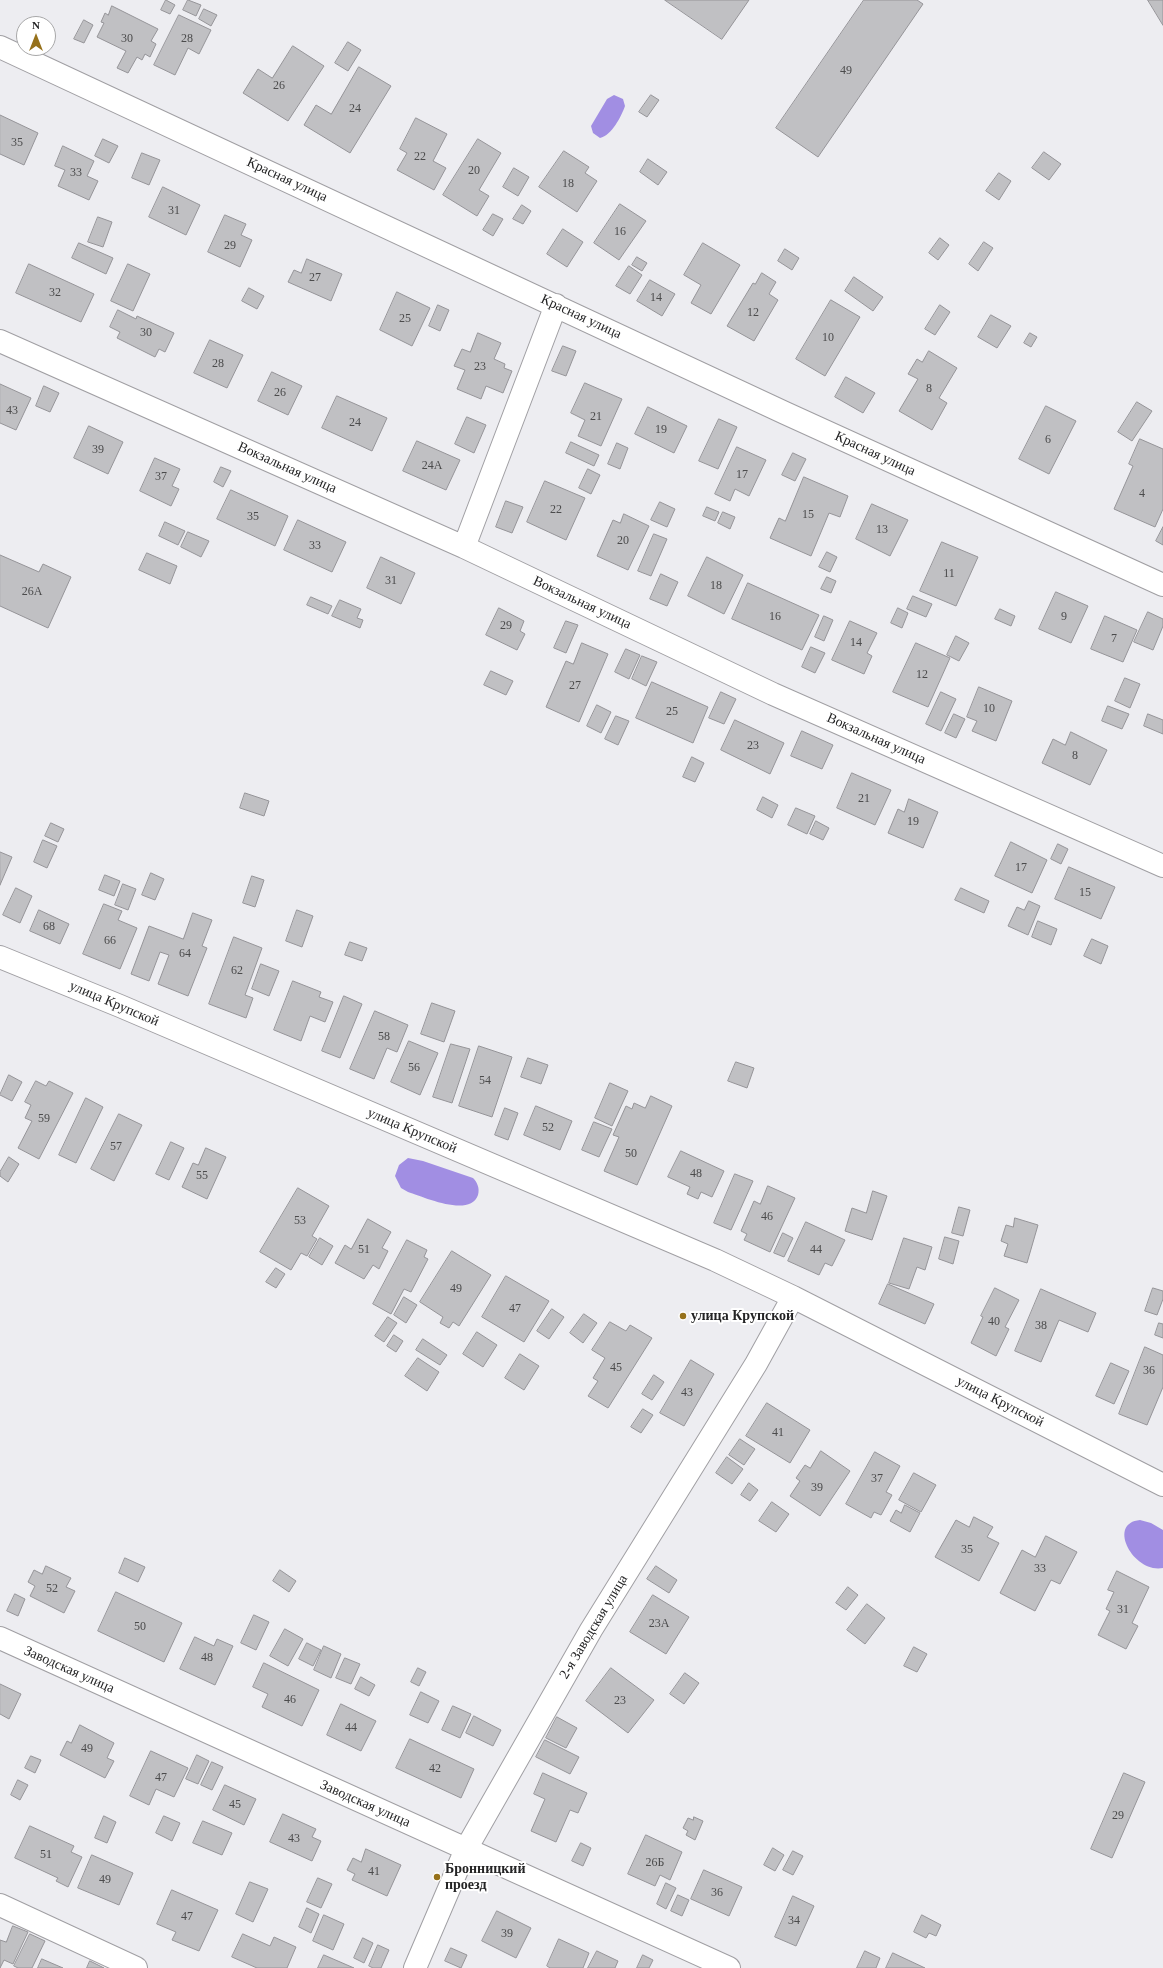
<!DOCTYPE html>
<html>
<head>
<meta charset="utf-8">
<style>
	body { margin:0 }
	#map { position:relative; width:1163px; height:1968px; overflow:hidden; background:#ededf1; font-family:"Times New Roman",serif }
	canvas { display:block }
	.north { position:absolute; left:16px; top:16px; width:40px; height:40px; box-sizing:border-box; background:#fff; border:1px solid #a7a7a8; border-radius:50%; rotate:0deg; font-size:11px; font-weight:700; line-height:16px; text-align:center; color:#242425 }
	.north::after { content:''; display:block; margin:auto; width:14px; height:18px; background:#96711b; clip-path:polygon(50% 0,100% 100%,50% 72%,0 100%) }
</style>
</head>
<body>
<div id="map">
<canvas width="1163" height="1968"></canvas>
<div class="north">N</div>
</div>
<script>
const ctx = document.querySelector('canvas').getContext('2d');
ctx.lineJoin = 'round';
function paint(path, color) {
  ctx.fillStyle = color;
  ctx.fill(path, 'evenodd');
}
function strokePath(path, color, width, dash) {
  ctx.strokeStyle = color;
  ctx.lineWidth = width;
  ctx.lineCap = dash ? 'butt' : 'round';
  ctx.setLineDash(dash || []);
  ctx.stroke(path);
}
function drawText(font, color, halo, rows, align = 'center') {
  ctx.font = font + ' "Times New Roman",serif';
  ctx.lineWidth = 4;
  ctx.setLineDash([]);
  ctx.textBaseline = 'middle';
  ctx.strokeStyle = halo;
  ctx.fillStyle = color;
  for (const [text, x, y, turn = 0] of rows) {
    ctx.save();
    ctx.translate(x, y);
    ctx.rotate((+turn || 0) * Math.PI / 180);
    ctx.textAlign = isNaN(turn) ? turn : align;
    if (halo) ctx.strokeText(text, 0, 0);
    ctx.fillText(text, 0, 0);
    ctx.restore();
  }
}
const water = new Path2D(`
	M614,95L623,99L625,106C621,117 612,135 600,138L593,133L591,126L607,99Z
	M408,1158L423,1161L473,1178C477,1182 480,1188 478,1195C470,1218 424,1197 408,1192L401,1188L395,1176L399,1165Z
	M1140,1520L1151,1523L1163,1530V1568C1134,1574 1106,1523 1140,1520Z`);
const building = new Path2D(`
	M166,0L175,5L170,14L161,10Z
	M188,0L201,5L196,16L183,10Z
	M665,0H749L722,39Z
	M864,0H917L923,4L818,157L776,128Z
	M1148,0H1163V25Z
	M112,6L158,29L151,41L156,44L150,57L145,54L142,60L137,57L128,73L117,68L126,51L97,37L104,23L101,22L105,13L108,15Z
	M204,9L217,15L211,26L199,19Z
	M179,15L211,30L199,54L188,48L175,75L154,65Z
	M84,20L93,25L84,43L74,39Z
	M348,42L361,50L348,71L335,63Z
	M293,46L324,66L288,121L243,93L258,69L272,78Z
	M359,67L391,86L350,153L304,125L316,105L331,114Z
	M651,95L659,100L647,117L639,112Z
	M0,115L38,133L24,165L0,154Z
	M416,118L447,134L433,161L446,168L434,190L397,170L407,153L400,149Z
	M103,139L118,146L109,163L95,156Z
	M478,139L501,153L479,190L489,196L477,216L443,195Z
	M63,146L94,161L87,176L98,181L89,200L58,186L65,170L55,166Z
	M564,151L589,167L585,173L597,181L577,212L539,187Z
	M1044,152L1061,164L1049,180L1032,168Z
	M142,153L160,160L149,185L132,178Z
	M648,159L667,172L658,185L640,172Z
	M514,168L529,177L518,196L503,187Z
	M999,173L1011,181L999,200L986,191Z
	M163,187L200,205L186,235L149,217Z
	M620,204L646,221L619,260L594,243Z
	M522,205L531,211L523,224L513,219Z
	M493,214L503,219L493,236L483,230Z
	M225,215L246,224L241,235L252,240L240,267L208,252Z
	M98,217L112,222L103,247L88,242Z
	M563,229L583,242L567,267L547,254Z
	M940,238L949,245L938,260L929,253Z
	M984,242L993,248L978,271L969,264Z
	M79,243L113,258L106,274L72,258Z
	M703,243L740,265L711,314L691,303L701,285L684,275Z
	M785,249L799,258L792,270L778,261Z
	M637,257L647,263L642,271L632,265Z
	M307,259L342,274L331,301L288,282L294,270L301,273Z
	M29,264L94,294L81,322L16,293Z
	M128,264L150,274L133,311L111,301Z
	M629,266L642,275L630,294L616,286Z
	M762,273L776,282L769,294L778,300L754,341L727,326L753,283L755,284Z
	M854,277L883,297L873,311L845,291Z
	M650,280L675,294L662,316L637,301Z
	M249,288L264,296L257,309L242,301Z
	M397,292L430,308L412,346L380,330Z
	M831,300L860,317L825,376L796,359Z
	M438,305L449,310L440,331L429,326Z
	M940,305L950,312L935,335L925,329Z
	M118,310L136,319L137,316L174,333L165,352L159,349L155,357L117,338L120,332L110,327Z
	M991,315L1011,326L997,348L978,337Z
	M478,333L501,343L494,359L505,364L504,368L512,371L503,393L486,386L481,399L457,389L465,370L454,366L462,349L470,352Z
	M1030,333L1037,337L1031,347L1024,343Z
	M210,340L243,355L227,388L194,373Z
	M563,346L576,351L566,376L552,371Z
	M929,351L957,368L939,398L947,403L932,430L899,411L918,379L908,374L917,359L922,362Z
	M272,372L302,386L288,415L258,401Z
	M846,377L875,393L863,413L835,397Z
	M585,383L622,399L601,446L578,436L585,420L571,413Z
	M0,384L31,398L16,430L0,423Z
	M44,386L59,393L50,412L36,406Z
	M337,396L387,418L372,451L322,428Z
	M1137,402L1152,411L1132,441L1118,432Z
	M1046,406L1076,421L1049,474L1019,459Z
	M648,407L687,426L674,453L635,434Z
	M467,417L486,425L474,453L455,444Z
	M719,419L737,427L718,469L699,461Z
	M89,426L123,442L108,474L74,458Z
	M1140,439L1163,449V509L1155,527L1114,509L1133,466L1129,464Z
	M417,441L460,460L446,490L403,471Z
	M571,442L599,455L594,466L566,453Z
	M617,443L628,448L620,469L608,464Z
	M737,447L766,460L749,496L735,489L730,501L715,494Z
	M793,453L806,459L795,481L782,475Z
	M155,458L180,469L172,486L179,489L171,506L140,491Z
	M221,467L231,471L223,487L214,482Z
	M588,469L600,475L591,494L579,488Z
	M804,477L848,496L840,517L829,513L811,556L770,538L779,518L785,521Z
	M545,481L585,498L566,540L527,522Z
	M231,490L288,516L275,546L217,519Z
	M506,501L523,507L512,533L496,527Z
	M660,502L675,509L667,527L651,520Z
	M872,504L908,520L890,556L856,539Z
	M707,507L719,512L715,521L703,516Z
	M723,512L735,517L730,529L718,523Z
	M624,514L649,526L628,570L597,556L613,520L620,523Z
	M298,520L346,542L332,572L284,550Z
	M165,522L185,531L178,545L159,536Z
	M1163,527V545L1156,541Z
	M188,532L209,541L201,557L181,547Z
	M654,534L667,539L651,576L638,571Z
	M942,542L978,557L956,606L920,591Z
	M827,552L837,557L830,572L819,567Z
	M147,553L177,566L170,584L139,570Z
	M0,555L39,572L43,564L71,577L48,628L0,606Z
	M381,557L415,573L401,604L367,588Z
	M707,557L743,575L724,614L688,596Z
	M661,574L678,582L667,606L650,599Z
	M827,577L836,581L831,593L821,589Z
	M748,583L819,615L802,650L732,619Z
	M1056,592L1088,606L1071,643L1039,629Z
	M913,596L932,604L926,617L907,609Z
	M311,597L332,606L328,614L307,605Z
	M340,600L361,609L357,618L363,620L360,628L332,616Z
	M499,608L524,621L520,631L525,634L517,650L486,635Z
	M898,608L908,613L902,628L891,623Z
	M1000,609L1015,616L1011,626L995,619Z
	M1148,612L1163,619V626L1153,650L1134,642Z
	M824,616L833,620L824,641L815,637Z
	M1105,616L1137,630L1123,662L1091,649Z
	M566,621L578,625L566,653L554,648Z
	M850,621L877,633L867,653L872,656L864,674L832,660Z
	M956,636L969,643L959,661L947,655Z
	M582,643L608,654L579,722L546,707L566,661L573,664Z
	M916,643L950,658L928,707L893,692Z
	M811,647L825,653L815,673L802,667Z
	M626,649L640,655L629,679L615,672Z
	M642,656L657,662L646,686L632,679Z
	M491,671L513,681L506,695L484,685Z
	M1125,678L1140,684L1130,708L1115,701Z
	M652,682L708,707L693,743L636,718Z
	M979,687L1012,701L996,741L972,731L977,721L967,717Z
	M721,692L736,699L724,724L709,718Z
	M941,692L956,699L941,731L926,724Z
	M597,705L611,712L601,733L587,726Z
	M1108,706L1129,714L1122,729L1102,721Z
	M954,714L965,719L956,738L945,733Z
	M1148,714L1163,720V734L1144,726Z
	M616,716L629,721L618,745L605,739Z
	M735,720L784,743L770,774L721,750Z
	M802,731L833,745L822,769L791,756Z
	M1071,732L1107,750L1090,785L1042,763L1053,739L1065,745Z
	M692,757L704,763L695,782L683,777Z
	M852,773L891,790L875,825L837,808Z
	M245,793L269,801L264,816L240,808Z
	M763,797L778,805L772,818L757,810Z
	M909,799L938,812L923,848L888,833L898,809L904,812Z
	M796,808L815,816L807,834L788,825Z
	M816,821L829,828L823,840L810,834Z
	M51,823L64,829L58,842L45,836Z
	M43,840L57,846L47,868L34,862Z
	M1011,842L1047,860L1032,893L995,876Z
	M1058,844L1068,849L1061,864L1051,859Z
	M0,852L12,857L0,885Z
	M1069,867L1115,887L1101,919L1055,899Z
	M151,873L164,879L155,900L142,895Z
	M105,875L120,881L114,896L99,890Z
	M252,876L264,880L255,907L243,903Z
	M123,884L136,889L128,910L115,905Z
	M16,888L32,896L20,923L3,915Z
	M961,888L989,901L984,913L955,900Z
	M1029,901L1040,906L1028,935L1008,926L1017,907L1024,910Z
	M104,904L122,911L118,920L137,928L120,969L83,954Z
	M39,910L69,924L60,944L30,931Z
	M297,910L313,916L302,947L286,941Z
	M193,913L212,920L202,946L207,948L188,996L158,984L169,955L160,952L149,981L131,974L149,926L183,939Z
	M1038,921L1057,929L1051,945L1032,937Z
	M234,937L262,948L245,995L253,998L246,1018L209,1004Z
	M1092,939L1108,946L1101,964L1084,956Z
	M350,942L367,948L362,961L345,955Z
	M261,964L279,971L269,996L252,989Z
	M293,981L321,992L319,997L333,1002L325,1022L310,1016L301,1041L274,1030Z
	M344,996L362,1004L340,1058L322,1051Z
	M432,1003L455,1011L444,1042L421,1034Z
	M375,1011L408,1025L397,1052L387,1048L374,1079L350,1069Z
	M409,1041L438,1053L420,1095L391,1082Z
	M451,1044L470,1049L452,1103L433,1097Z
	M479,1046L512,1057L492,1117L459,1106Z
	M528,1058L548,1065L541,1084L521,1077Z
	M736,1062L754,1068L747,1088L728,1081Z
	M9,1075L22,1082L12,1101L0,1095Z
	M36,1081L46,1086L49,1081L73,1093L39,1159L18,1148L32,1121L25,1118L31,1105L25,1102Z
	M610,1083L628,1091L612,1126L595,1118Z
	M651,1096L672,1106L637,1185L604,1171L619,1137L613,1135L626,1106L632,1109L634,1103L645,1108Z
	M86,1098L103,1107L76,1163L59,1155Z
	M536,1106L572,1121L560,1150L524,1135Z
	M505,1108L518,1113L508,1140L495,1135Z
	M119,1114L142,1125L114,1181L91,1169Z
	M594,1122L612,1129L599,1157L582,1150Z
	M171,1142L184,1148L169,1180L156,1174Z
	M206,1148L226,1157L207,1199L182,1187L193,1163L198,1165Z
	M681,1151L724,1171L712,1197L701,1192L698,1199L687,1194L690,1187L668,1177Z
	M9,1157L19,1164L8,1182L0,1176V1172Z
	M735,1174L753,1181L731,1230L714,1223Z
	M768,1186L795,1198L770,1252L744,1240L747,1234L741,1231L754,1201L760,1204Z
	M298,1188L329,1206L312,1236L317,1239L307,1256L301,1253L291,1270L260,1252Z
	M873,1191L887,1196L872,1240L845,1231L852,1208L866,1213Z
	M959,1207L970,1210L963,1236L952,1233Z
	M1015,1218L1038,1225L1027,1263L1004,1256L1008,1244L1001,1241L1006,1225L1013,1227Z
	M368,1219L391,1232L382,1248L388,1251L379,1269L373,1265L364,1279L335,1263L345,1245L351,1249Z
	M806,1222L845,1240L832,1266L825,1263L819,1275L788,1261Z
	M783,1233L793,1238L784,1257L774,1253Z
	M945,1237L959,1241L953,1264L939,1259Z
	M320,1238L333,1246L322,1265L309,1257Z
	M904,1238L932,1247L925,1270L917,1267L909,1289L889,1283Z
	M407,1240L427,1250L424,1257L428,1259L411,1292L404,1289L391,1314L373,1304Z
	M452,1251L491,1275L459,1326L453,1322L449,1328L440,1323L443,1317L420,1302Z
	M276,1268L285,1274L276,1288L266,1282Z
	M506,1276L549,1301L524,1342L482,1317Z
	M888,1284L934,1304L925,1324L879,1304Z
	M995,1288L1019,1300L1005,1327L1009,1329L996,1356L971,1343L983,1317L981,1316Z
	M1153,1288L1163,1291V1299L1157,1315L1145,1311Z
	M1041,1289L1096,1313L1088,1332L1059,1320L1041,1362L1015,1351Z
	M404,1297L417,1305L406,1323L394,1315Z
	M552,1309L564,1317L549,1339L537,1331Z
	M584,1314L597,1323L583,1343L570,1333Z
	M388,1317L397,1323L384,1342L375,1336Z
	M610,1322L626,1331L630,1325L652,1338L608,1408L588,1396L598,1381L593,1378L605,1358L592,1350Z
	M1159,1323L1163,1324V1338L1155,1335Z
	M477,1332L497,1345L483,1367L463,1354Z
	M394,1335L403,1341L396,1352L387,1346Z
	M423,1339L447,1355L440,1365L416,1350Z
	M1145,1347L1163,1355V1387L1147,1425L1119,1414Z
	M520,1354L539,1366L524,1390L505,1378Z
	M418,1358L439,1372L427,1391L405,1376Z
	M691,1360L714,1374L684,1426L660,1413Z
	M1111,1363L1129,1371L1114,1404L1096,1396Z
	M654,1375L664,1382L652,1400L642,1394Z
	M767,1403L810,1430L790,1463L746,1436Z
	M643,1409L653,1415L641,1433L631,1427Z
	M740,1439L755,1449L744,1465L729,1455Z
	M821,1451L850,1471L820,1516L790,1496L800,1481L796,1478L805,1465L810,1468Z
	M875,1452L900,1466L886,1492L892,1495L881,1515L874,1512L871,1518L846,1504Z
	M727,1457L743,1469L732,1484L716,1473Z
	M914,1473L936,1485L921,1512L899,1500Z
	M749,1483L758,1490L750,1501L741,1495Z
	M772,1502L789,1514L776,1532L759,1521Z
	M905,1505L920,1513L910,1532L890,1521L896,1510L901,1513Z
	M974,1517L993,1527L987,1537L999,1543L979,1581L935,1557L956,1520L969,1527Z
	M1046,1536L1077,1552L1060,1584L1051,1580L1035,1611L1000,1593L1022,1550L1035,1557Z
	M125,1558L145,1567L138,1582L119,1573Z
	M46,1566L71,1578L66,1587L75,1591L64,1613L30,1596L35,1586L28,1582L34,1570L42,1574Z
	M656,1566L677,1580L669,1593L647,1579Z
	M280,1570L296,1581L289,1592L273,1581Z
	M1117,1571L1149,1587L1132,1623L1138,1626L1126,1649L1098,1635L1110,1611L1106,1609L1114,1592L1108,1590Z
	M848,1587L858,1595L846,1610L836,1603Z
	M116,1592L182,1623L164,1662L98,1631Z
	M15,1594L25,1599L18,1616L7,1611Z
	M653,1595L689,1617L666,1654L630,1632Z
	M867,1604L885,1618L865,1644L847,1630Z
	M254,1615L269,1622L256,1650L241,1643Z
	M285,1629L303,1639L288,1666L270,1656Z
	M195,1637L214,1646L217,1639L233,1646L215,1685L180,1669Z
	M307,1643L321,1650L313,1666L299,1659Z
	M324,1646L341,1654L331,1678L314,1670Z
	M914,1647L927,1654L917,1672L904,1666Z
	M345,1658L360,1664L351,1684L336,1678Z
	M264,1663L319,1690L302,1726L262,1707L268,1694L253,1687Z
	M418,1668L426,1672L419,1686L411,1682Z
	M611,1668L654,1700L628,1733L586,1701Z
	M685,1673L699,1683L684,1704L670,1694Z
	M361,1677L375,1685L369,1696L355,1689Z
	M0,1684L21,1694L9,1719L0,1714Z
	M421,1692L439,1701L428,1723L410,1715Z
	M341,1704L376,1721L361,1751L327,1735Z
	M453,1706L471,1714L460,1738L442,1730Z
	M474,1716L501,1730L493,1746L466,1733Z
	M557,1717L577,1728L566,1748L546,1738Z
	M80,1725L114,1743L107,1758L114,1761L105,1778L60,1755L67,1741L71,1743Z
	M410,1739L474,1769L461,1798L396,1768Z
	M545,1740L579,1757L570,1774L536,1757Z
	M151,1751L188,1768L174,1797L156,1789L149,1805L130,1796Z
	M197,1755L209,1761L198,1784L186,1779Z
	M31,1756L41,1760L35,1773L25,1768Z
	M212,1762L223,1767L212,1790L201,1785Z
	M543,1773L587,1793L578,1813L570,1810L556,1842L531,1831L545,1799L534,1794Z
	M1124,1773L1145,1782L1112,1858L1091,1849Z
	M18,1780L28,1785L20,1800L11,1795Z
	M225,1785L256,1799L244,1825L213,1810Z
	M283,1814L316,1829L312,1837L321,1841L312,1861L270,1842Z
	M104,1816L116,1822L107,1843L95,1838Z
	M164,1816L180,1823L172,1841L156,1833Z
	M694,1817L703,1821L695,1840L686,1835L688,1831L683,1828L688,1818L693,1820Z
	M203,1821L232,1833L222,1855L193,1843Z
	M30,1826L74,1846L71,1852L82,1857L68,1887L56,1881L58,1878L15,1858Z
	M646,1835L682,1852L670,1880L660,1875L655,1886L628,1874Z
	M581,1843L591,1848L583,1866L572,1861Z
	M773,1848L784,1855L775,1871L764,1865Z
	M366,1849L401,1865L387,1896L352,1880L355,1874L347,1870L353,1858L361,1862Z
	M793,1851L803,1856L793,1875L783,1870Z
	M92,1855L133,1873L119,1905L78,1888Z
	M704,1870L742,1887L729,1916L691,1899Z
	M318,1878L332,1884L321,1908L307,1902Z
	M250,1882L268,1889L253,1922L236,1914Z
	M666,1883L676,1888L666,1909L657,1904Z
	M172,1890L218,1910L199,1951L172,1940L176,1932L157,1924Z
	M678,1895L689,1900L682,1916L671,1911Z
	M793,1896L814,1906L796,1946L775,1937Z
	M307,1908L319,1914L311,1933L299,1927Z
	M497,1911L531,1928L516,1958L482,1941Z
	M324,1915L344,1924L333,1950L313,1941Z
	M922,1915L941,1925L936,1936L929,1933L926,1938L914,1932Z
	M13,1926L28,1932L13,1964L4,1960L0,1968V1940L6,1942Z
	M30,1934L45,1941L32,1968H18L14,1966Z
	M243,1934L270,1946L274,1937L296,1947L287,1968H257L232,1957Z
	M363,1938L373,1943L364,1963L354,1958Z
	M559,1939L589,1953L583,1968H550L547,1966Z
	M378,1945L389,1950L381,1968H373L369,1966Z
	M451,1948L467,1955L461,1968L445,1961Z
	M597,1951L618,1961L615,1968H588Z
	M865,1951L880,1958L876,1968H857Z
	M893,1953L925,1968H886Z
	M324,1955L354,1968H318Z
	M643,1955L653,1960L649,1968H637Z
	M42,1959L63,1968H38Z
	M90,1961L104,1968H87Z`);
const minor = new Path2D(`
	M0,47L785,413L1163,585
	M0,341L464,547L773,694L1163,866
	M464,547L556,305
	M0,957L120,1006L715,1260L793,1297L1163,1485
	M0,1638L729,1968
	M0,1905L136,1968
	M415,1968L466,1849L591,1630L756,1364L793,1297`);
const markers = [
	[683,1316,4,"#96711b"],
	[437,1877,4,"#96711b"]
];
const numberNames = [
	["30",127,39],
	["28",187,39],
	["49",846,71],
	["26",279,86],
	["24",355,109],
	["35",17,143],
	["22",420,157],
	["20",474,171],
	["33",76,173],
	["18",568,184],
	["31",174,211],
	["16",620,232],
	["29",230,246],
	["27",315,278],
	["32",55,293],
	["14",656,298],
	["12",753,313],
	["25",405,319],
	["30",146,333],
	["10",828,338],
	["28",218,364],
	["23",480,367],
	["8",929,389],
	["26",280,393],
	["43",12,411],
	["21",596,417],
	["24",355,423],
	["19",661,430],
	["6",1048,440],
	["39",98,450],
	["24А",432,466],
	["17",742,475],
	["37",161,477],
	["4",1142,494],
	["22",556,510],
	["15",808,515],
	["35",253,517],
	["13",882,530],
	["20",623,541],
	["33",315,546],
	["11",949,574],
	["31",391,581],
	["18",716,586],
	["26А",32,592],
	["16",775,617],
	["9",1064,617],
	["29",506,626],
	["7",1114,639],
	["14",856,643],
	["12",922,675],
	["27",575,686],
	["10",989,709],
	["25",672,712],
	["23",753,746],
	["8",1075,756],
	["21",864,799],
	["19",913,822],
	["17",1021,868],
	["15",1085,893],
	["68",49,927],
	["66",110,941],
	["64",185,954],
	["62",237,971],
	["58",384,1037],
	["56",414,1068],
	["54",485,1081],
	["59",44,1119],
	["52",548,1128],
	["57",116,1147],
	["50",631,1154],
	["48",696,1174],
	["55",202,1176],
	["46",767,1217],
	["53",300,1221],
	["51",364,1250],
	["44",816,1250],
	["49",456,1289],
	["47",515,1309],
	["40",994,1322],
	["38",1041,1326],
	["45",616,1368],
	["36",1149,1371],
	["43",687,1393],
	["41",778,1433],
	["37",877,1479],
	["39",817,1488],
	["35",967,1550],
	["33",1040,1569],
	["52",52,1589],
	["31",1123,1610],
	["23А",659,1624],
	["50",140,1627],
	["48",207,1658],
	["46",290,1700],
	["23",620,1701],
	["44",351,1728],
	["49",87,1749],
	["42",435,1769],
	["47",161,1778],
	["45",235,1805],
	["29",1118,1816],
	["43",294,1839],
	["51",46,1855],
	["26Б",655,1863],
	["41",374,1872],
	["49",105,1880],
	["36",717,1893],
	["47",187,1917],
	["34",794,1921],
	["39",507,1934]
];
const streetNames = [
	["Красная улица",287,180,25],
	["Красная улица",581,317,25],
	["Красная улица",875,454,25],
	["Вокзальная улица",287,468,24],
	["Вокзальная улица",582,603,25],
	["Вокзальная улица",876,739,24],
	["улица Крупской",114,1004,23],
	["улица Крупской",412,1131,23],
	["улица Крупской",1000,1402,27],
	["2-я Заводская улица",594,1627,-59],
	["Заводская улица",69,1670,24],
	["Заводская улица",365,1804,24]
];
const poiNames = [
	["улица Крупской",691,1316],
	["Бронницкий",445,1869],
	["проезд",445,1885]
];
paint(water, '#a18ee3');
paint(building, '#c0c0c3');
strokePath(building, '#959498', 1);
strokePath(minor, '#a09fa3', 24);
strokePath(minor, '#fff', 22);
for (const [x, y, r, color] of markers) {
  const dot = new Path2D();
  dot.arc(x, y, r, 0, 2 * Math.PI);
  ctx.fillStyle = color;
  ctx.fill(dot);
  strokePath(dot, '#fff', 1.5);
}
drawText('12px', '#4b4b4c', null, numberNames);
drawText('14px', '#242425', '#fff', streetNames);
drawText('bold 14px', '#242425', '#fff', poiNames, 'left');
</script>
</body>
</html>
